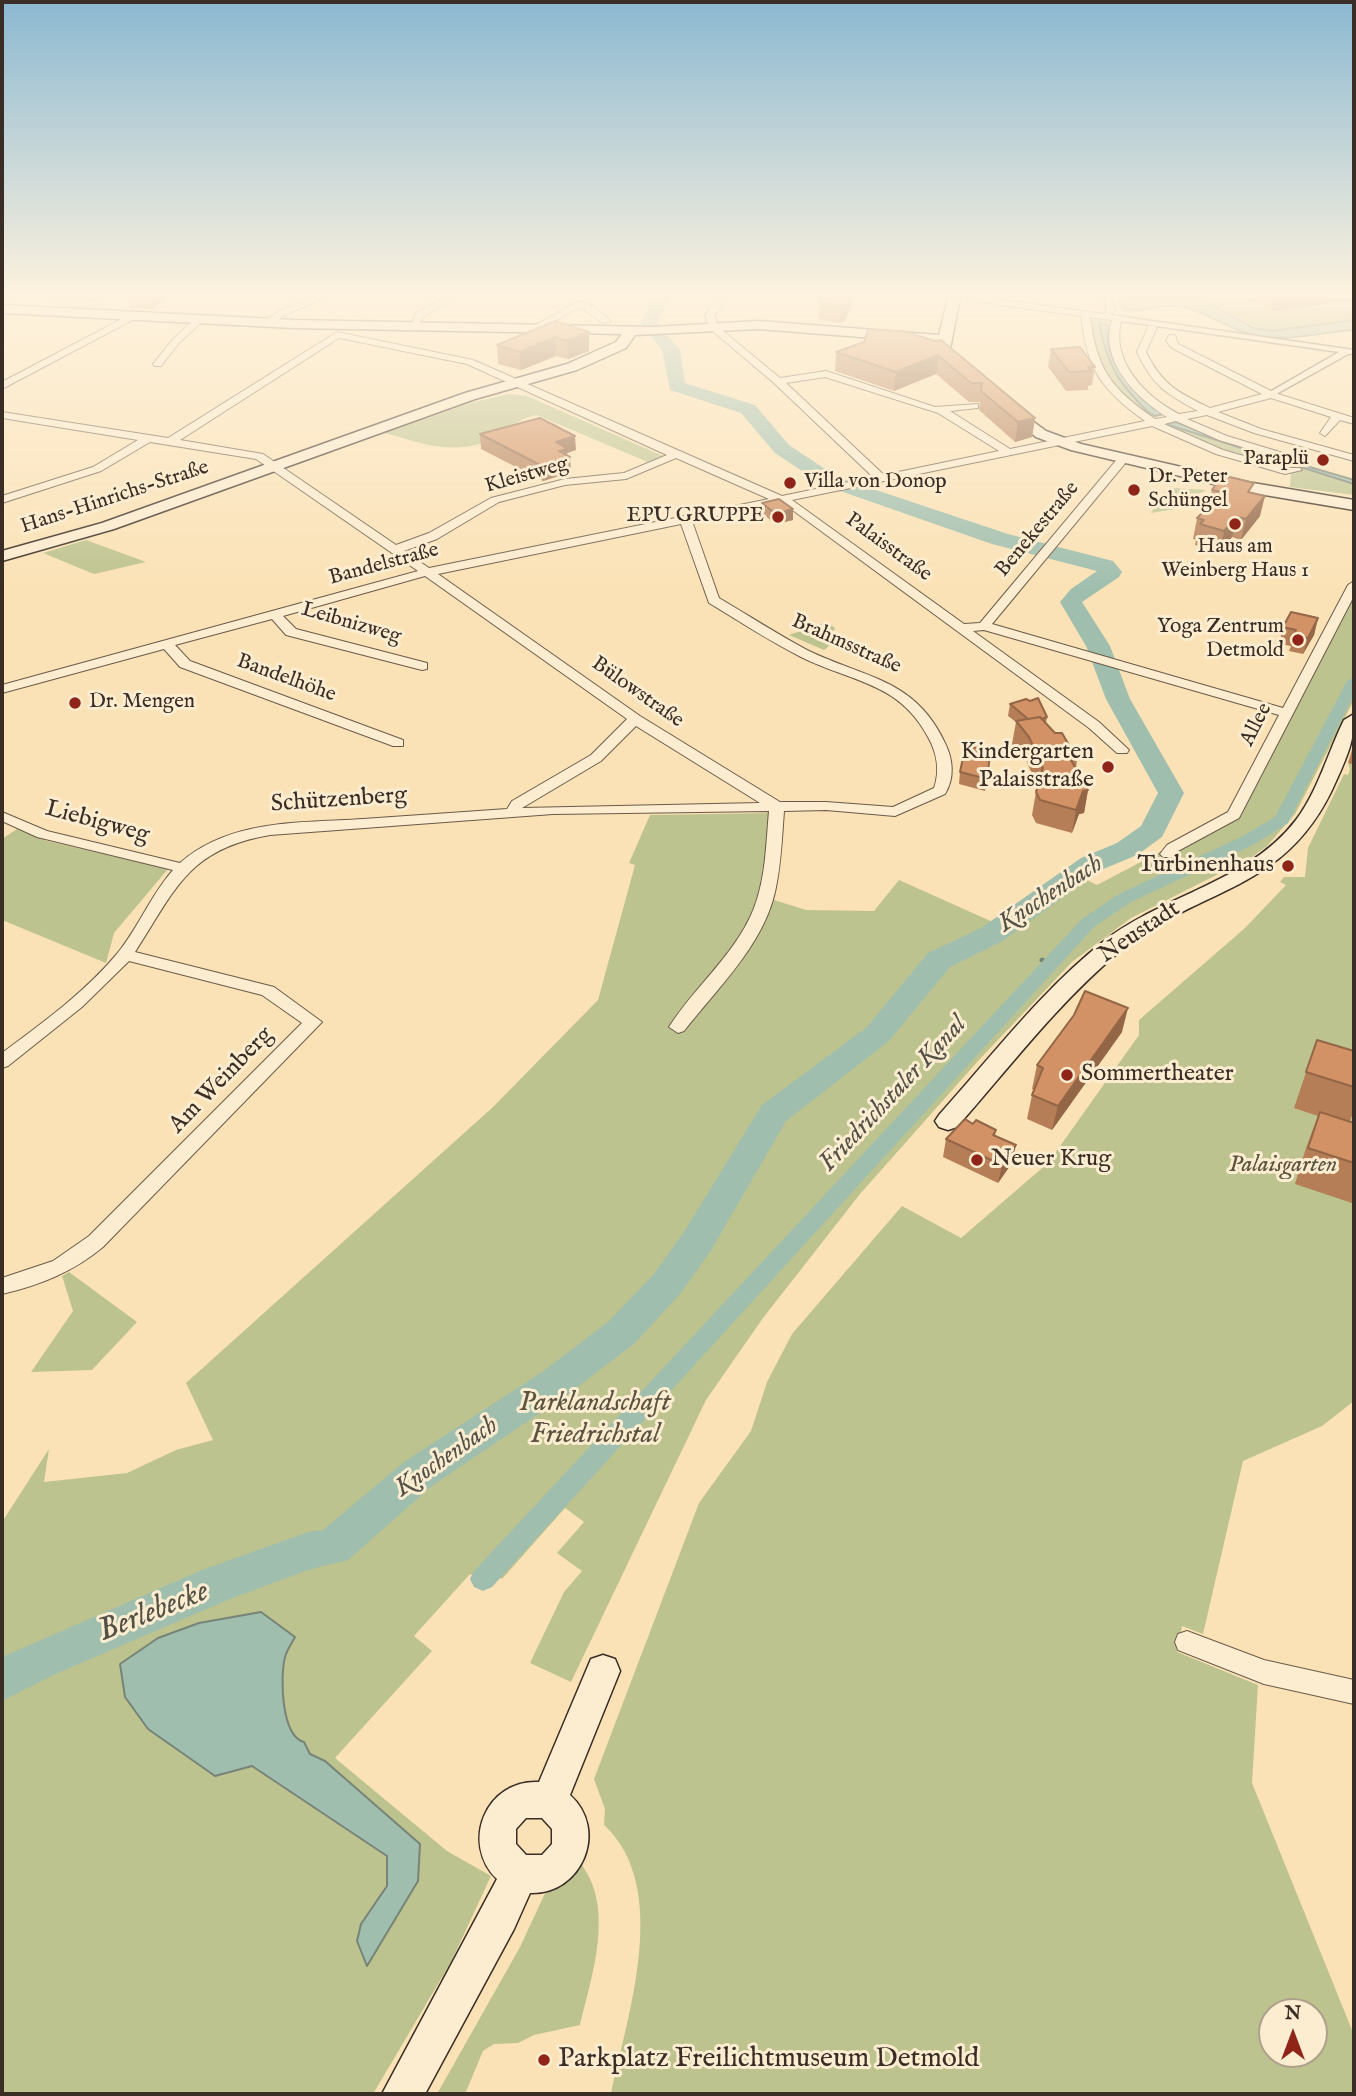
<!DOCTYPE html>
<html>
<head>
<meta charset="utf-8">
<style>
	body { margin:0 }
	#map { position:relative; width:1356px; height:2096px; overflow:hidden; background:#fbe2b6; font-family:"IM FELL English",serif }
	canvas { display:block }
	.frame { position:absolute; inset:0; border:4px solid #3a2d25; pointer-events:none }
	.north { position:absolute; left:1258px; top:1998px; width:70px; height:70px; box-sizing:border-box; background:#fcecd0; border:2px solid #aea08c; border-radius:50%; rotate:0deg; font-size:19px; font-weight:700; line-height:28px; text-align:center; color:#3a2d25 }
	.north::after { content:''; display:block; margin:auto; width:24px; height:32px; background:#8f2418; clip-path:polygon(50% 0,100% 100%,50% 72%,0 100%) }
</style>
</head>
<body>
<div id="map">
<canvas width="1356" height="2096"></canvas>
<div class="frame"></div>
<div class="north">N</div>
</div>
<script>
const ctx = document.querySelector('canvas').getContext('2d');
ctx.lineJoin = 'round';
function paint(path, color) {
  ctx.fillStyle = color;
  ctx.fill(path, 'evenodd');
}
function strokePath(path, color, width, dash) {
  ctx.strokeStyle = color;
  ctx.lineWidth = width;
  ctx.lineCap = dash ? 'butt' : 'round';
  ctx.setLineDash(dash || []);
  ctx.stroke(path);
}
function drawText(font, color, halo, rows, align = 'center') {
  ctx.font = font + ' "IM FELL English",serif';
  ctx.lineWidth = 6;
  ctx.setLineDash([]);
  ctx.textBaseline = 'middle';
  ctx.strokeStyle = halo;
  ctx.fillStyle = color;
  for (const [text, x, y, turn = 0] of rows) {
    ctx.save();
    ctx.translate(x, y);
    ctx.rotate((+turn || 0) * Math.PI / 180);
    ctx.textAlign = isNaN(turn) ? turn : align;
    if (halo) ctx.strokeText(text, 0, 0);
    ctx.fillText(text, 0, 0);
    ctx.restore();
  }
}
const green = new Path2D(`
	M1200,298H1246L1274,311L1354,298V320L1278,332L1263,330Z
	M1096,317L1115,320L1118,368L1165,414L1147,418L1132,407L1099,364L1087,318Z
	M509,394L527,396L663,456L650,463L537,415C515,419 508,432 490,440C453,456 421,443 385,433L470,403Z
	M1179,421L1234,443L1354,480V495L1290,487L1291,472L1213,448L1159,425Z
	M1172,488L1207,490L1188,499L1182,508L1151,513L1166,490Z
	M86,540L146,562L94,574L43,553Z
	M1354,594V700L1295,814L1267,846L1252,857L1131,918L1072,962L978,1061L860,1194L763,1318L706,1400L571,1682L530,1663L564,1592L582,1571L557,1553L584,1522L565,1508L502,1579L495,1574L485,1585L470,1574L414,1636L432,1651L335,1758L447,1851L491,1876L451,1962L373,2094H2V1522L49,1449L44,1482L127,1473L176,1450L213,1440L186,1383L493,1107L598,1000L635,865L629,863L650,815L773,813L768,898L806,910L874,911L899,880L995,923L1004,913L1069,871L1097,885L1232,814ZM261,1612L295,1637C292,1643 287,1650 285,1657C280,1677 281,1736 304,1742L310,1754L325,1761L420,1844L361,1924L387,1886L388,1857L252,1766L120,1664L158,1638L199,1623Z
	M827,622L835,628L833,632L842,635L824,650L789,635Z
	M1348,763L1354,765V1401L1322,1426L1243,1461L1203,1634L1182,1626L1177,1652L1258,1685L1252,1783L1354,2035V2094H611C627,2016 672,1888 604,1825L605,1809L594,1779L699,1503L751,1431L767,1382L792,1334L902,1206L961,1238L1048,1163L1139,1035V1020L1245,928L1286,885L1280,882L1284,877H1305L1308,848L1344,774L1348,775L1350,769ZM1272,2012H1314V2054H1272Z
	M17,829L47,841L168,869L114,933L106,963L2,920V839Z
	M69,1272L137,1322L92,1370L31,1372L73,1311L62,1276Z
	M581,1864C615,1908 592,1976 580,2025L534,2035L518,2043L494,2044L483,2051L465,2094H437L520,1947L553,1876Z`);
const water = new Path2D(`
	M1118,298H1200L1254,328L1272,331L1354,320V330C1322,332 1284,343 1252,335C1227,328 1204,310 1177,306C1159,304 1140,313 1124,310Z
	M1099,323L1110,327C1098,355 1140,401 1164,414L1155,416L1148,412C1118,383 1107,364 1099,323Z
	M1176,422L1231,444L1354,480V484L1166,424Z
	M261,1612L295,1637C292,1643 287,1650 285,1657C280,1677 281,1736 304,1742L310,1754L325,1761L420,1844L418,1881L367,1966L357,1941L361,1924L387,1886V1856L252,1766L215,1776L148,1729L125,1697L120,1664L158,1638L199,1623Z`);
const stream = new Path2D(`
	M1042,960L1049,963`);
const canal = new Path2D(`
	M1354,677V695L1288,823L1253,845L1131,902L1094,927L492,1587L483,1591L474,1587L470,1579L474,1571L1082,919L1119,894L1241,837L1275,817L1347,681Z`);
const river = new Path2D(`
	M654,298H670L657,322L680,350L685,383L755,405L789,445L837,477L1008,534L1113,561L1122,572L1119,577L1082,602L1110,646L1130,699L1184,793L1162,837L1137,855L1101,870L1001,942L950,967L889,1041L786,1121L710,1252L680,1294L635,1343L571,1392L432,1486L348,1560L308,1570L230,1599L53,1675L2,1701V1657L202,1570L308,1532L323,1530L404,1462L545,1370L609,1321L654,1274L684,1232L762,1105L867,1027L928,953L981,928L1081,858L1117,843L1141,826L1158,793L1106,699L1086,646L1060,602L1071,589L1097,571L992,544L823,485L775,453L741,413L670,390L662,350L640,323Z`);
const pedestrian = new Path2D(`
	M1104,298H1111L1115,310L1107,318L1103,316L1107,310Z
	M1124,317L1354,350V354H1348L1271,397H1268V393L1339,352L1121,321L1120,319Z`);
const minor = new Path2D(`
	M312,298H324L283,316L271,325L263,323L277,312Z
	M444,298H455L423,317L417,327H411L416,313Z
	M718,298H727L715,315L717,326L780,378L826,371L935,407L978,404V408L950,411L1010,449L1145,421C1101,390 1087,369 1081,316L970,301L966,298H987L1127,317V321L1121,322C1111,362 1146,397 1179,414L1198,411C1166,394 1152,385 1137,352L1149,325L1157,327L1146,352C1162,385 1179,393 1210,408L1262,394L1172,348L1166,341L1169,335H1175L1178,344L1275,393L1354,418V424L1340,420L1325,436L1320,433L1331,417L1271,398L1218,412L1261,429L1354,455V461L1254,433L1207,415L1187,419L1227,436L1306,460V464L1302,465L1219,440L1176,421L1164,424L1223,450L1285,468H1300L1302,470L1285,474L1216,454L1152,426L792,500L964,624L980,623L1119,457H1127V461L992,624L1283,708L1348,585L1354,581V596L1239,818L1178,851L1173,857H1163L1160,854L1167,845L1228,812L1279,715L984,630L973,631L1099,722L1129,750L1127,753H1117L1089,728L787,506L779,503L692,521L719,598C748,615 777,634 807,650C864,678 915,678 945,743C953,759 955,778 945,794L895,816L826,810L784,811C782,838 781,866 775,892C763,945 717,989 684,1031L678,1033L669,1027C695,986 736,954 754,908C766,877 766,843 769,811L553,814L270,835C188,849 176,889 135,952L274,987L322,1022L103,1247C73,1272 40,1285 2,1294V1278L53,1261L89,1236L302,1023L262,995L129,961L82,1007L8,1066L2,1068V1053C41,1024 84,993 116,955C138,929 150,896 173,870L37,837L2,821V812L47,831L180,863C230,819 300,823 363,819C411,816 459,812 507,809L512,801L591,755L627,719L425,576L283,616L296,629L427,663V669L422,670L286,635L272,619L175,645L190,661L403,740V746H393L180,667L164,649L2,693V685L418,571L256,459L150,442L101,471L2,503V496L93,467L138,440L2,418V412L168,438L337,332L473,360L782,496L873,477L774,383L710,329L705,315ZM1090,317L1112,320C1099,361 1136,398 1167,417L1155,419C1112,389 1097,371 1090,317ZM339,338L467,364L667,455L624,473L565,479L491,498L429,533L396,545L263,454L180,440ZM825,377L938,413L999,451L884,475L786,383ZM676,458L769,499L429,568L404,551L437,539L499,502L565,485L626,479ZM681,524L709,603C739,621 769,641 801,657C851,682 899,682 928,737C937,753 940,771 934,788L893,807L826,802H780L640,716L438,574ZM636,726L760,803L522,808L601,761Z
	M579,301L593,306L611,321L603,323L580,307L540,329L532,327Z
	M135,312L140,315L138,317L2,389V382Z
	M197,317L205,319L179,343L161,366H155L153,364L173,339Z
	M1187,1631L1264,1660L1354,1680V1704L1264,1684L1178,1650L1175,1642L1178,1634Z`);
const secondary = new Path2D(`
	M948,298H960L950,349L954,355L952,358H942L936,349L937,343L759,329L635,335L626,348L577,370L475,399L114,529L2,561V551L102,523L465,393L567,364L616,342L622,334L294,328L2,313V305L294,320L653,327L759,321L939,335Z
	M1009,404L1046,431L1081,444L1247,482L1354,500V510L1247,492L1071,450L1036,437L1004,411L1002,408Z
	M1354,714C1355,739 1347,757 1337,779C1288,894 1202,884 1119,952C1058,1003 1009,1068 957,1127L948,1130L939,1127L935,1121L939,1115C992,1056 1042,990 1104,941C1163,895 1249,882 1296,820C1318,791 1328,752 1344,720Z
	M603,1655L615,1659L620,1671L570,1795C609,1830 582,1895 530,1893L514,1929L425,2094H382L497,1879C460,1843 486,1779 539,1782L591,1659ZM526,1818H542L552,1829V1844L542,1855H526L516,1844V1829Z`);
const wall = new Path2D(`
	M46,298H102L99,300Z
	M128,298H164L153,309L130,308Z
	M821,298H854L845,321L839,323L818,319L819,302Z
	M1246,298H1351V300L1274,311Z
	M904,331L1035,418L1032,437L1015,442L979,410L980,402H969L936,374L894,391L835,371L836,352Z
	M589,332V351L568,359L556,356L521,370L498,364L497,345Z
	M1051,349L1095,367L1092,385L1088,386V390L1066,391L1048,367Z
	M480,434L576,450L567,453L571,472L543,481L481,449Z
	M1212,490L1252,492L1260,516L1241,540L1232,537L1220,552L1195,545L1196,540L1193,539L1197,518L1208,507Z
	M762,503L793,509V520L775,524L762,513Z
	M1318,618L1314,635L1303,654L1289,651L1291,646L1279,644L1283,627Z
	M1010,704L1047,717L1046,723L1077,759L1076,768L1088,790L1084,813L1079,814L1072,833L1036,823L1032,815L1037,786L1026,760L1012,744L1016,722L1008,716Z
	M1354,743V765L1348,763Z
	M991,747L985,791L959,784L960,772Z
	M1122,1032L1052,1130L1027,1119L1032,1095L1034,1090L1032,1089L1037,1065Z
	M1317,1040L1354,1051V1110L1350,1121L1354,1123V1198L1352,1203L1295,1184L1306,1148L1318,1116L1294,1108Z
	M973,1124L996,1130L995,1136L1012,1163L998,1183L943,1157L946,1139Z`);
const shadedWall = new Path2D(`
	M150,298H164L153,309Z
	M848,298H854L845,321L839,323L840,306Z
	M1277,298H1351V300L1274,311Z
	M589,332V351L568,359L567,341Z
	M555,337L556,356L521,370L520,352Z
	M938,355L936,374L894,391L896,372Z
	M1035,418L1032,437L1015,442L1018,422Z
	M575,436L576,450L567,453V458L570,457L571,472L543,481L542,466L556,442Z
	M1265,496L1260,516L1241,540L1246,519Z
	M793,509V520L775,524L776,514Z
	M1237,517L1232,537L1220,552L1224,531Z
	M1318,618L1314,635L1303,654L1308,638Z
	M1088,790L1084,813L1079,814L1072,833L1076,810L1083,791Z
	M1128,1008L1122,1032L1052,1130L1058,1106Z
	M1016,1145L1012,1163L998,1183L1002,1165Z`);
const building = new Path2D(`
	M821,298H848L846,304L840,306L819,302Z
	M555,321L589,332L567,341L555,337L520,352L497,345Z
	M868,330L904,331L934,341L941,340L1035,418L1018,422L981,391L982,383H971L938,355L896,372L836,352L864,342Z
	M1080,347L1095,367H1088L1091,371L1069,372L1051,349Z
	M540,418L575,436L556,442L567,449L559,451L570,457L542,466L480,434Z
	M1222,475L1254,483L1248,492L1265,496L1246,519L1237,517L1224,531L1200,524L1204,520L1197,518L1224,492L1212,490Z
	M779,499L793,509L776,514L762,503Z
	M1291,612L1318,618L1308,638L1294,635L1296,630L1283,627Z
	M1038,698L1047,717L1042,719L1040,717L1028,719L1010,704L1026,699L1030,701Z
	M1040,717L1055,733H1062L1077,759L1071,760L1088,790L1083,791L1076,810L1040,800L1036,792L1043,768L1029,737L1016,721Z
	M991,747L987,779L960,772L965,748Z
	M1085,991L1128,1008L1058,1106L1032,1095L1043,1068L1037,1065L1074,1015Z
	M1317,1040L1354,1051V1087L1306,1072Z
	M1320,1112L1354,1123V1163L1308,1148Z
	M965,1119L973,1124L976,1120L996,1130L993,1135L1016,1145L1002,1165L946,1139Z`);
const markers = [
	[1323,460,7,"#8f2418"],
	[790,483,7,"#8f2418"],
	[1134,490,7,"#8f2418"],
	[778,517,7,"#8f2418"],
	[1235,524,7,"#8f2418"],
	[1298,640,7,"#8f2418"],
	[75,703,7,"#8f2418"],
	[1108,767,7,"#8f2418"],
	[1288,866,7,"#8f2418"],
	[1067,1075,7,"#8f2418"],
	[977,1160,7,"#8f2418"],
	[544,2060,7,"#8f2418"]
];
const farPoinames = [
	["Paraplü",1309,460],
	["Dr. Peter",1148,478,"left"],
	["Schüngel",1148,502,"left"],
	["Villa von Donop",804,483,"left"],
	["EPU GRUPPE",764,517],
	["Haus am",1235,548,"center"],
	["Weinberg Haus 1",1235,572,"center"],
	["Yoga Zentrum",1284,628],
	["Detmold",1284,652],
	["Dr. Mengen",89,703,"left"]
];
const farStreetnames = [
	["Kleistweg",527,476,-16],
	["Hans-Hinrichs-Straße",115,498,-18],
	["Benekestraße",1038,530,-50],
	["Palaisstraße",888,548,36],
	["Bandelstraße",384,565,-15],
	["Leibnizweg",351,624,16],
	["Brahmsstraße",846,645,24],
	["Bandelhöhe",286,679,20],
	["Bülowstraße",637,693,35],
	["Allee",1257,725,-63]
];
const poiNames = [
	["Kindergarten",1094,753],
	["Palaisstraße",1094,781],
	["Turbinenhaus",1274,866],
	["Sommertheater",1081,1075,"left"],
	["Neuer Krug",991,1160,"left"]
];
const streetNames = [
	["Schützenberg",339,801,-4],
	["Liebigweg",97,823,15],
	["Neustadt",1140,933,-34],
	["Am Weinberg",222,1081,-46]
];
const parkNames = [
	["Palaisgarten",1283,1166]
];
const waterNames = [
	["Knochenbach",1051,895,-33],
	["Friedrichstaler Kanal",894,1095,-47],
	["Knochenbach",447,1458,-35]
];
const nearParknames = [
	["Parklandschaft",595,1404],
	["Friedrichstal",595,1436]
];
const nearPoinames = [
	["Parkplatz Freilichtmuseum Detmold",558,2060]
];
const nearWaternames = [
	["Berlebecke",154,1613,-22]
];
paint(green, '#bdc38f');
paint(water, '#9fbeae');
strokePath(water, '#778477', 2);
strokePath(stream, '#778477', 5);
paint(canal, '#9fbeae');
paint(river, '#9fbeae');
strokePath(pedestrian, '#6a5a49', 3);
strokePath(minor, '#6a5a49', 2);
strokePath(secondary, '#3a2d25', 3);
paint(pedestrian, '#fcecd0');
paint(minor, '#fcecd0');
paint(secondary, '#fcecd0');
paint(wall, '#b57e57');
paint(shadedWall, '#936647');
paint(building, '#d29265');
strokePath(building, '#936647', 2);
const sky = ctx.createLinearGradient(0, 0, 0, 591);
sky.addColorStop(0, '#8bb8d1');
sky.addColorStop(0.5, '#fdf2de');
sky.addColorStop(1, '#fdf2de00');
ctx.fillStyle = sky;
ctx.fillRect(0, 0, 1356, 591);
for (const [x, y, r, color] of markers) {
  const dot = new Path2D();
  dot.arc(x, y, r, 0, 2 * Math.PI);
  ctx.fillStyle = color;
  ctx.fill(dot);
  strokePath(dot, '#fcecd0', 2.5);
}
drawText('21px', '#3a2d25', '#fcecd0', farPoinames, 'right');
drawText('21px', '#3a2d25', '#fcecd0', farStreetnames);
drawText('24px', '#3a2d25', '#fcecd0', poiNames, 'right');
drawText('24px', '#3a2d25', '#fcecd0', streetNames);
drawText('italic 24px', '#5b5240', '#fcecd0', parkNames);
drawText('italic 26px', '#535147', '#fcecd0', waterNames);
drawText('italic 28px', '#5b5240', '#fcecd0', nearParknames);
drawText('28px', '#3a2d25', '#fcecd0', nearPoinames, 'left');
drawText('italic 32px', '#535147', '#fcecd0', nearWaternames);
</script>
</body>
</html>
